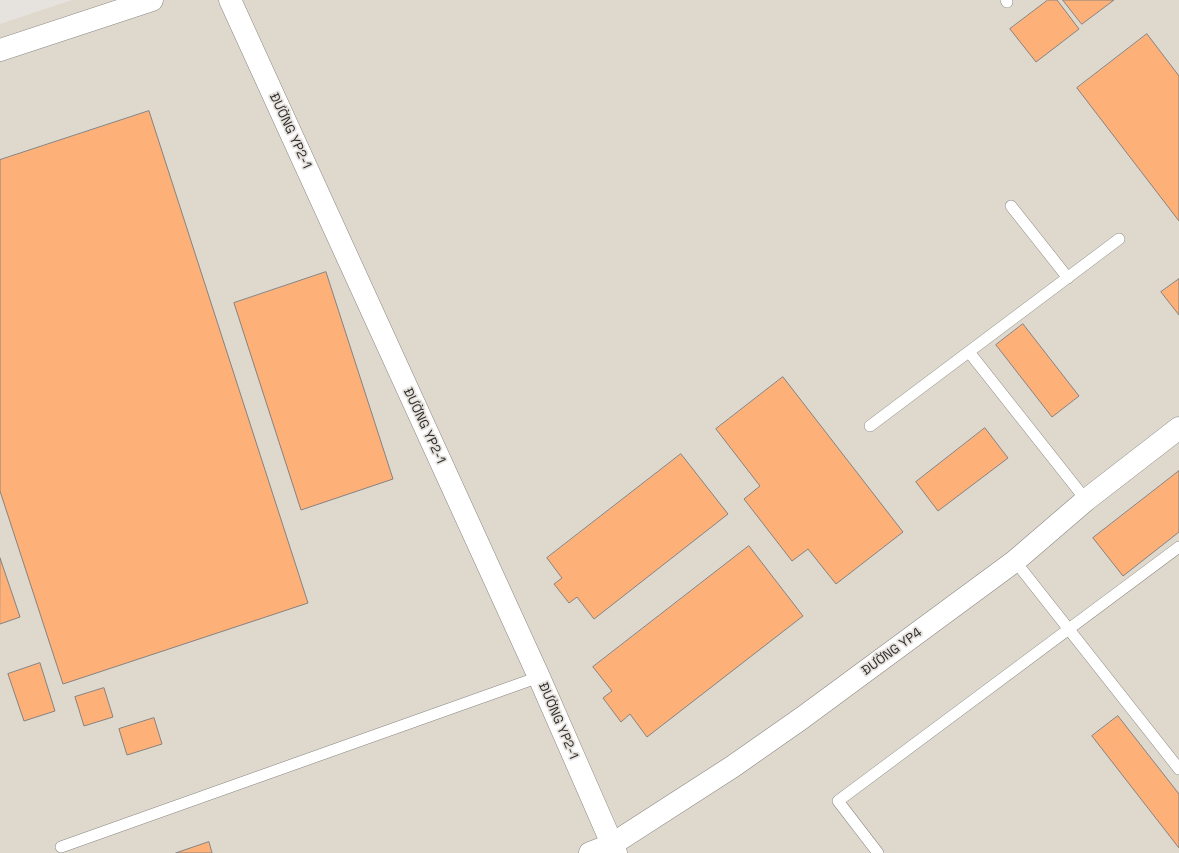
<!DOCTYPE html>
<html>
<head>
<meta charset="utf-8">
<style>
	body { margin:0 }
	canvas { display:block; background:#e6e2de }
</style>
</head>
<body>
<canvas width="1179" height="853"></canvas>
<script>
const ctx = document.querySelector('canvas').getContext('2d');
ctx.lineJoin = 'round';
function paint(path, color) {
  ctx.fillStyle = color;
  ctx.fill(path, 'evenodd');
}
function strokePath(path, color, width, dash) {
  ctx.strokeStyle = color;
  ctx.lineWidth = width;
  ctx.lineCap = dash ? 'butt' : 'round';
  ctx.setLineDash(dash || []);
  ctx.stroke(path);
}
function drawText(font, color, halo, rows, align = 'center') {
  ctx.font = font + ' "Space Grotesk",sans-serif';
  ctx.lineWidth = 3.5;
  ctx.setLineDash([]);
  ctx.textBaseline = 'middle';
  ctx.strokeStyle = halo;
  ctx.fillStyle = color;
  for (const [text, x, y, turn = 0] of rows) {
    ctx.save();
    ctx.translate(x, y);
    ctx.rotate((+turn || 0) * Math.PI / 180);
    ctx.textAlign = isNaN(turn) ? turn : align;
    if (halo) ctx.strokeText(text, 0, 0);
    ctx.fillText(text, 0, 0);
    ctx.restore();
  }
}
const built = new Path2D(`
	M72,0H1179V853H0V24Z`);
const building = new Path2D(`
	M1048,0H1057L1079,29L1036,62L1010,29Z
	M1063,0H1114L1082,24Z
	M1147,34L1179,76V221L1077,88Z
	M149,111L308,603L63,684L0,491V160Z
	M326,272L393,479L301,510L234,303Z
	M1179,279V315L1161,292Z
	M1023,324L1079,396L1052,417L996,345Z
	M783,377L903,532L836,584L808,549L792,561L744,499L760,486L716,429Z
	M985,428L1008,458L938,511L916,482Z
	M681,454L728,514L594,619L577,597L569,603L554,584L562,578L547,558Z
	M1179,471V532L1123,576L1093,538Z
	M749,546L803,616L647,737L630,714L621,722L603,698L612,691L593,667Z
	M0,558L20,617L0,624Z
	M40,663L55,711L24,721L8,674Z
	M104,688L113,717L84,726L75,697Z
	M1118,716L1179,794V848L1092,736Z
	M154,718L162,744L127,755L119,729Z
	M209,842L212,853H176Z`);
const service = new Path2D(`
	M1006,0L1007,2
	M1011,206L1068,278
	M969,352L1086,500
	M870,426L1119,239
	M1015,561L1179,769
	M61,847L539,677
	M878,853L838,801L1179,547`);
const minor = new Path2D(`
	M590,853L611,845L732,767L802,718L1015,561L1086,500L1179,428`);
const tertiary = new Path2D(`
	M230,0L539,677L616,853
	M0,50L152,0`);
const streetNames = [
	["ĐƯỜNG YP2-1",290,131,65],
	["ĐƯỜNG YP2-1",424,426,65],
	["ĐƯỜNG YP4",892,652,-36],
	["ĐƯỜNG YP2-1",558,721,67]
];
paint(built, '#dfd8cd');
paint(building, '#feb079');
strokePath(building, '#87827f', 1);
strokePath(service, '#8b8884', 12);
strokePath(minor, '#8b8884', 23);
strokePath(tertiary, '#8b8884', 23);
strokePath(service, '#fff', 11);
strokePath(minor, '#fff', 22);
strokePath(tertiary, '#fff', 22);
drawText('13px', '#2d2c2a', '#e6e2de', streetNames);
</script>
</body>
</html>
